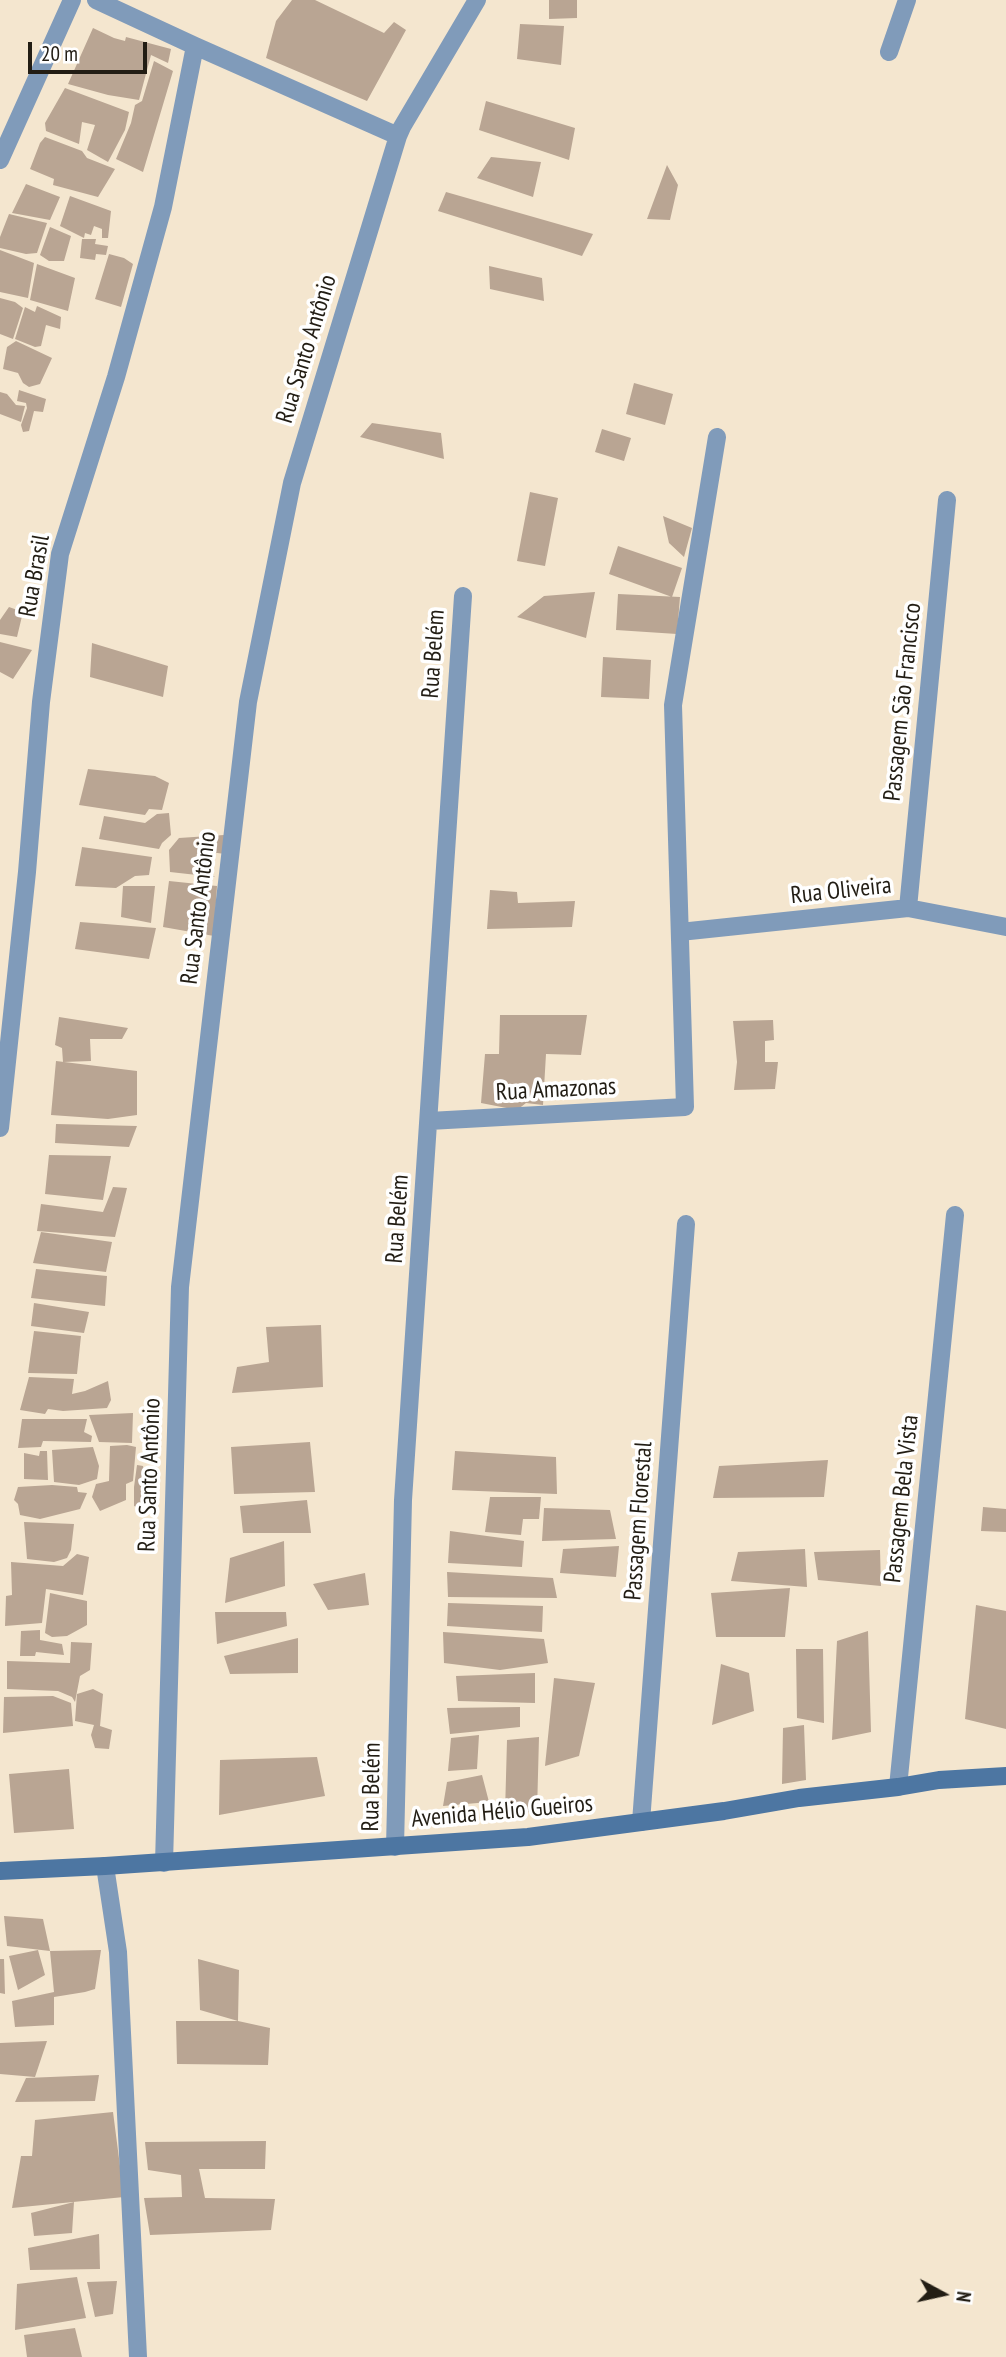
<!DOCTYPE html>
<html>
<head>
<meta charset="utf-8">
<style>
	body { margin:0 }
	#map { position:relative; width:1006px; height:2357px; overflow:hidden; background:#f4e6cf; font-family:"PT Sans Narrow",sans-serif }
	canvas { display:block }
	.north { position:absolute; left:908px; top:2259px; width:70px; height:70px; -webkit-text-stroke:5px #fff; paint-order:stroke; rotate:98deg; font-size:19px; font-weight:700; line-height:28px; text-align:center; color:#221d14 }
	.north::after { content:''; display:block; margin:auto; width:24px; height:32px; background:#221d14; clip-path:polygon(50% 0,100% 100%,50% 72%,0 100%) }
	.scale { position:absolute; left:28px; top:42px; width:119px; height:32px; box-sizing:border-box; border:4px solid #221d14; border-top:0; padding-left:9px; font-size:21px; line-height:24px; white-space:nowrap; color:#221d14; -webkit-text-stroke:5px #fff; paint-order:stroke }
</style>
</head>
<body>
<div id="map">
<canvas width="1006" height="2357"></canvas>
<div class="north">N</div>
<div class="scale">20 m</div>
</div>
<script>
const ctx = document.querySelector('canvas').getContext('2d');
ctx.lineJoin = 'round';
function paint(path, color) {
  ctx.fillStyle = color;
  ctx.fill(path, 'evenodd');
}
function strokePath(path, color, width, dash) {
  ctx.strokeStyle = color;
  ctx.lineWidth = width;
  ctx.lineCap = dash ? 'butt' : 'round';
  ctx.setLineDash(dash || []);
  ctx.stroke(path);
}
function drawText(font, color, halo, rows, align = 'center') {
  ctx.font = font + ' "PT Sans Narrow",sans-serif';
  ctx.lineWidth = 7;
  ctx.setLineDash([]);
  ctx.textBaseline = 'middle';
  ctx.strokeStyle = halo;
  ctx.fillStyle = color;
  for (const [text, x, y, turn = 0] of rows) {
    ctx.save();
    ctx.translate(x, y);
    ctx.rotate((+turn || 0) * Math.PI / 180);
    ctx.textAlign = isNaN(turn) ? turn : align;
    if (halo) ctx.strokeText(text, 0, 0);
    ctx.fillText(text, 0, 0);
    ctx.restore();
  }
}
const building = new Path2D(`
	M292,0H315L384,33L394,22L406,30L367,101L266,58L276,21Z
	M549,0H577V18L549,19Z
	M520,24L564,26L561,65L517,59Z
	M93,28L114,38L125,41L126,37L171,49L168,63L151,55L139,100L108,95L68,84Z
	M154,61L173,71L143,172L116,159L131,123L135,105L142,101Z
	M65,88L129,112L125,130L108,162L87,150L95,125L82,122L79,144L46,131L45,123Z
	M486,101L575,128L569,160L479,130Z
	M45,137L82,151L87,158L115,169L98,197L53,185L54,179L30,169L40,143Z
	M491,157L541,162L533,197L477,178Z
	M667,165L678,185L670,220L647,219Z
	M26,184L60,197L50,220L12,213Z
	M446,192L593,234L582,256L438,211Z
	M70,196L111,211L108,238H102V229L94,226L91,235L85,233L84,238L60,226Z
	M9,214L47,223L37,253L26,254L0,248V237Z
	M50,227L71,236L64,261H49L40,255Z
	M82,239H96L95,244L108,246L106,255L96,254L95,260L80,258Z
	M0,250L34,263L28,298L0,292Z
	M109,254L124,258L133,264L121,307L95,299Z
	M37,264L75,278L68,311L30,300Z
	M489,266L542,278L544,301L490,289Z
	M0,298L15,302L23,308L13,339L0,334Z
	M37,306L61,317L60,329L46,325L41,346L35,347L15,339L25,307L35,312Z
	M16,341L52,358L40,384L29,387L23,383L18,373L3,369L7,347Z
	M634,383L673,394L665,425L626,414Z
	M19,390L46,399L43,412L34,411L29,431L23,432L21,425L27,408L26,403L17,401Z
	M0,392L7,394L16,405L25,406L21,422L0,414Z
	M372,423L441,433L444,459L360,437Z
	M602,429L631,438L624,461L595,452Z
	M530,492L558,498L545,566L517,561Z
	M663,516L692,528L684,557L669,543Z
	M618,546L682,568L672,597L609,574Z
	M595,592L586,638L517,617L544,596Z
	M618,594L680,597L677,634L616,630Z
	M9,607L23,612L17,637L0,634V620Z
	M0,642L32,650L13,679L0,672Z
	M92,643L168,666L163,697L90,677Z
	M603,657L651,660L649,699L601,697Z
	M88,769L155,776L169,783L162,810L149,809L145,815L79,805Z
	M169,813L171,835L162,843L159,849L99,839L104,816L145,823L157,814Z
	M224,835L225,854L210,852L207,871L215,877L170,872L169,850L179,838Z
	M82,847L152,857L149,875L135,876L116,888L75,886Z
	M169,881L217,886L214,936L163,927Z
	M123,886H155L151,923L121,917Z
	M490,890L517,892L518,903L575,901L572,927L487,929Z
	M80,922L156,928L149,959L75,949Z
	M500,1015H587L581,1055L546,1054L543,1105L526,1103L517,1110L481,1103L485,1054H499Z
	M59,1017L128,1028L122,1039H90L91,1061L63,1062L62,1048L55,1045Z
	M773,1020L774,1040L765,1041V1062H778L775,1089L734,1090L737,1062L733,1021Z
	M56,1061L137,1071V1115L108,1119L51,1115Z
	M56,1124L137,1126L129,1147L55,1143Z
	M49,1155L111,1156L103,1200L45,1194Z
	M113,1187L127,1188L115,1237L37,1231L41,1204L103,1212Z
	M41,1232L112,1242L106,1272L33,1263Z
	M36,1269L107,1276L105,1306L31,1298Z
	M34,1303L89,1312L84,1333L31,1326Z
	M321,1325L323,1387L232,1393L237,1367L269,1362L266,1327Z
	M34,1331L81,1336L77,1374L28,1373Z
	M29,1377L74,1379L72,1394L85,1391L108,1381L111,1400L107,1408L63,1411L48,1409L45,1414L20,1410Z
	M133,1413L132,1443L99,1442L89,1415Z
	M22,1419H87L84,1432L92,1436L91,1442L43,1441L41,1447L18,1448Z
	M310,1442L315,1492L234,1494L231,1447Z
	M127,1445L136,1447L133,1481L126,1484V1500L100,1511L92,1497L96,1484L109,1481L110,1446Z
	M93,1447L99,1466L97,1479L79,1485L54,1482L52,1450Z
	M40,1451H47L48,1480L24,1479V1453L39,1456Z
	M455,1451L556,1457L557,1494L452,1490Z
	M828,1460L824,1497L713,1498L719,1466Z
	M137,1465L143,1466L146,1480L142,1509L134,1506V1487Z
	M52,1485L77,1487L78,1492L87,1493L80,1509L40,1519L20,1515L18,1504L14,1500L18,1487Z
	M490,1497H541L539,1519H523L521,1535L485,1532Z
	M307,1500L311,1533H243L240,1506Z
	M983,1507L1006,1509V1532L981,1531Z
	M544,1508L610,1510L616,1539L542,1541Z
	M24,1522L74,1524L71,1550L67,1558L54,1562L27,1559Z
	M450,1531L524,1541L522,1567L448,1563Z
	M284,1541L285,1586L225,1603L230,1558Z
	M619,1546L616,1577L560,1573L563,1549Z
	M805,1549L807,1587L731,1581L738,1552Z
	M880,1550L881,1586L818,1580L814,1552Z
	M77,1554L89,1557L83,1595L46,1589L42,1623L5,1626L6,1596L12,1595L11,1562L63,1566Z
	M447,1572L553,1578L557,1598L448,1597Z
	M365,1573L369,1605L328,1610L313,1584Z
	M790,1588L785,1637H716L711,1593Z
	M50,1593L87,1601V1625L67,1636L52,1637L45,1633Z
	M448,1603L543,1606L542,1632L447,1626Z
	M976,1605L1006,1611V1729L965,1719Z
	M215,1612H286L287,1626L217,1644Z
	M40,1630V1640L62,1644L64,1655L36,1652L35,1656H20L21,1631Z
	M868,1631L871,1732L832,1740L837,1641Z
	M443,1632L544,1639L548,1663L500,1670L444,1663Z
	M298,1638V1673L230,1674L224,1656Z
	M71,1642L92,1643L90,1670L80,1676L75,1702L72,1697L58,1691L7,1689V1661L70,1663Z
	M796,1649H823L824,1723L797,1718Z
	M721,1664L749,1673L754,1711L712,1725Z
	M535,1673V1703L458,1701L456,1676Z
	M554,1678L595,1683L579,1756L545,1766Z
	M93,1689L103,1694L100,1726L112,1730L109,1749L95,1748L91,1735L94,1725L75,1721L77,1694Z
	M53,1696L71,1703L73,1726L3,1733L4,1697Z
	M520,1707V1727L450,1734L447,1708Z
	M804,1725L806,1780L782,1784L783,1728Z
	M479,1735L477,1769L448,1771L451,1738Z
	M539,1737L537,1812L505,1813L507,1740Z
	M317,1757L325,1796L219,1815L220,1760Z
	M69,1769L74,1829L14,1833L9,1774Z
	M482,1775L489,1802L443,1806L447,1782Z
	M4,1916L43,1919L50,1951L7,1946Z
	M38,1950L45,1975L18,1990L9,1956Z
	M101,1950L95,1989L85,1992L54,1997V2025L15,2027L12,2001L54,1992L50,1951Z
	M0,1959H4L5,1994L0,1993Z
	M198,1959L239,1970L238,2021L200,2010Z
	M176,2021H238L270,2028L268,2065L177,2064Z
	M47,2041L35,2077L0,2074V2043Z
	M99,2075L95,2101L15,2102L26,2078Z
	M113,2112L124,2197L12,2208L21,2156H32L35,2120Z
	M266,2141L265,2169H199L205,2198L275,2199L271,2230L150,2235L144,2198L182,2197L181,2175L148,2170L145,2142Z
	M74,2202L72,2233L34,2236L31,2213Z
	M99,2234L100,2269L30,2270L28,2248Z
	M77,2277L86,2318L15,2330L17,2284Z
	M117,2281L113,2314L95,2317L87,2282Z
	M75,2328L82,2357H27L24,2335Z`);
const minor = new Path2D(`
	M96,0L195,46L398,136
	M889,52L907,0
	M0,160L72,0
	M908,908L947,500
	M680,932L908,908L1006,927
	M429,1121L685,1107L673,705L717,437
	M0,1128L27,872L41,702L60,554L116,377L163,207L195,46
	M898,1787L955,1215
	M641,1822L686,1224
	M395,1847L403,1500L463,596
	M164,1863L180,1287L248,702L292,483L398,136L402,127L477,0
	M105,1866L118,1952L138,2357`);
const secondary = new Path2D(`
	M0,1871L105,1866L528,1837L724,1811L799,1798L898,1787L939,1780L1006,1776`);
const streetNames = [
	["Rua Santo Antônio",307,349,-73],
	["Rua Brasil",35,576,-80],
	["Rua Belém",434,654,-86],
	["Passagem São Francisco",903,702,-84],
	["Rua Oliveira",841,891,-6],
	["Rua Santo Antônio",199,908,-83],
	["Rua Amazonas",556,1090,-3],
	["Rua Belém",398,1219,-86],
	["Rua Santo Antônio",150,1475,-88],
	["Passagem Bela Vista",902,1499,-84],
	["Passagem Florestal",639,1521,-86],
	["Rua Belém",372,1787,-89],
	["Avenida Hélio Gueiros",502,1812,-5]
];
paint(building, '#b9a593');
strokePath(minor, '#809bba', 18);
strokePath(secondary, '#4d76a2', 18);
drawText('24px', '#221d14', '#fff', streetNames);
</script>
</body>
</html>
